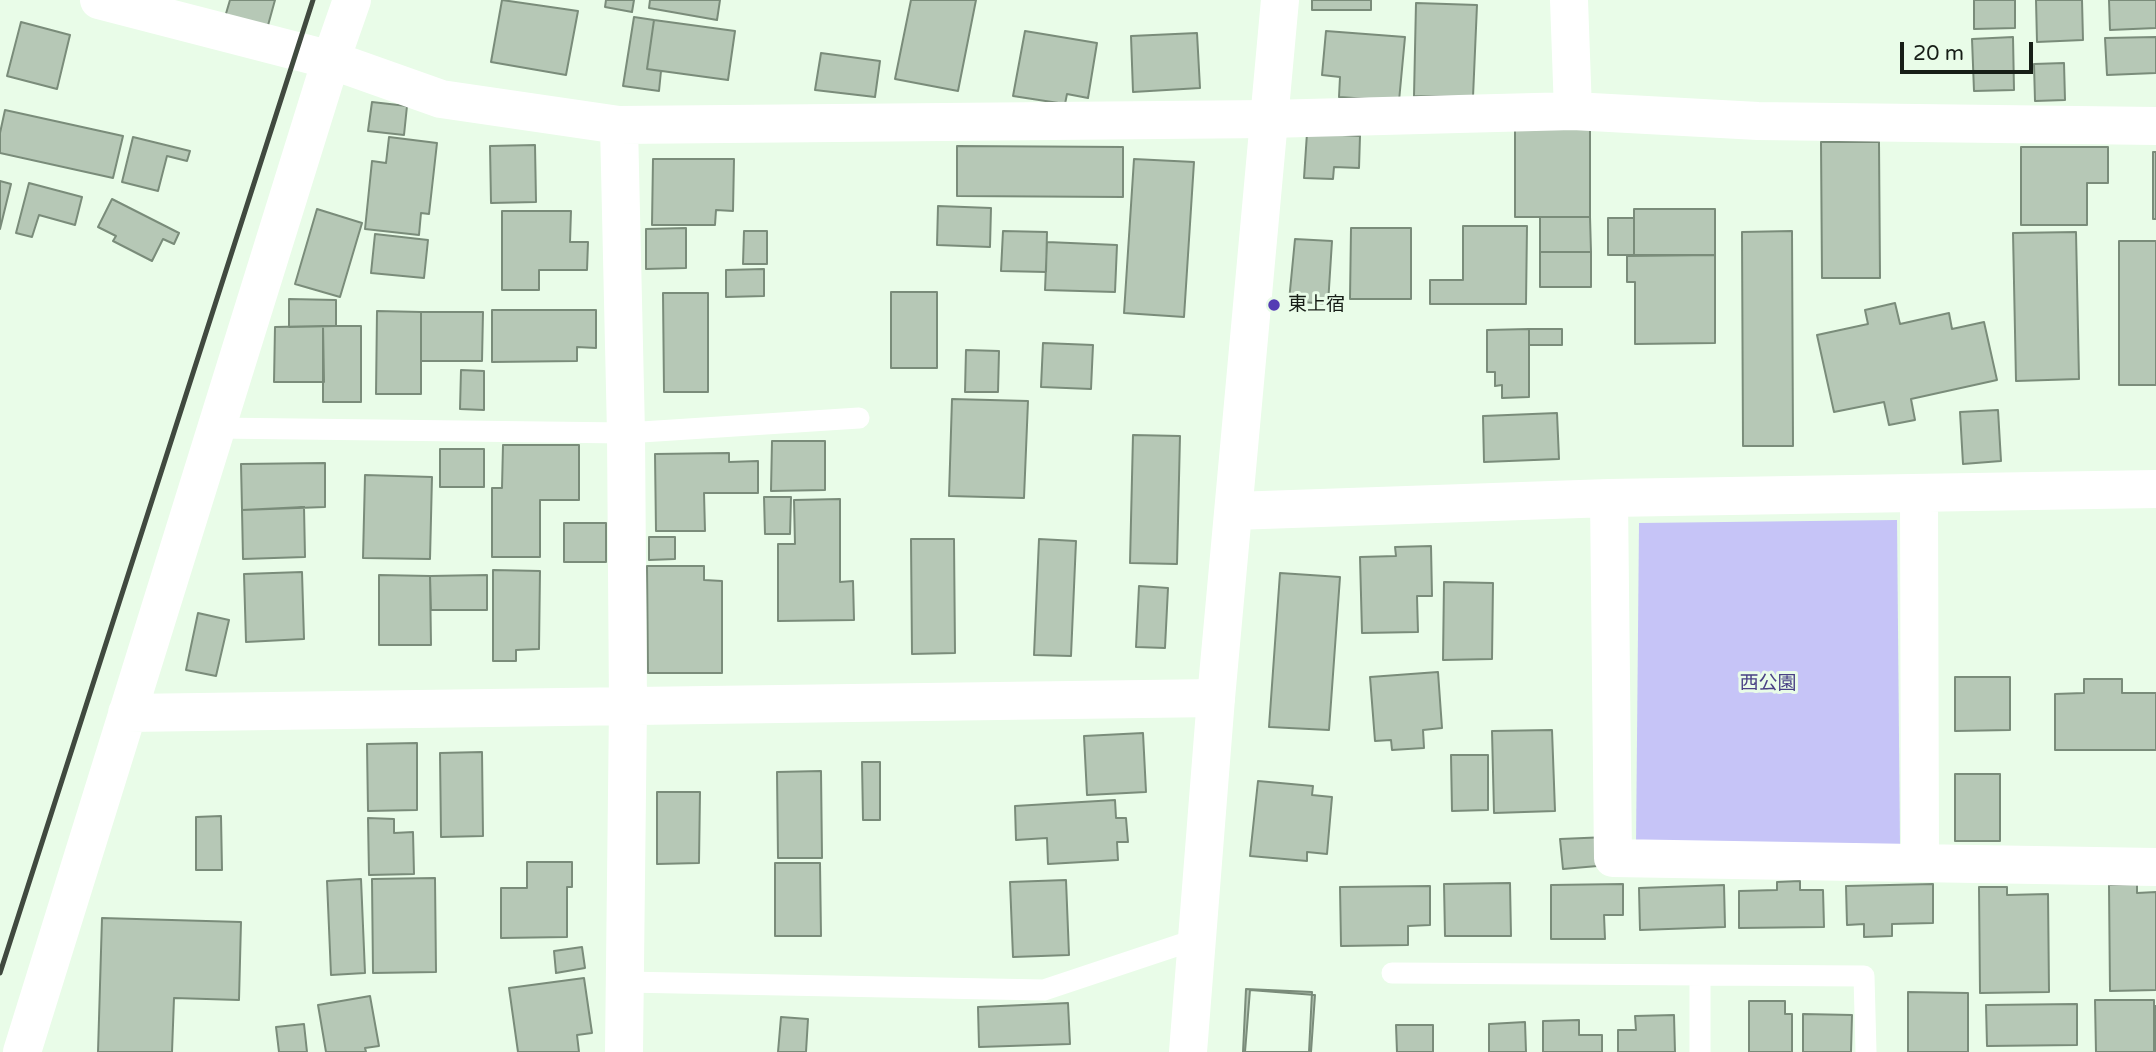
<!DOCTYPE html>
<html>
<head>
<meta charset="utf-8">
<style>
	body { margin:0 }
	#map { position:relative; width:2156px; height:1052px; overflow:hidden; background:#e9fce8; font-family:"Varela Round",sans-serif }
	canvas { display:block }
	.scale { position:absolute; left:1900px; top:42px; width:133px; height:32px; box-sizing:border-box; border:4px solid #171e17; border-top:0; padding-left:9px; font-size:21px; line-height:24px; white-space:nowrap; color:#171e17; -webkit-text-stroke:5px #e9fce8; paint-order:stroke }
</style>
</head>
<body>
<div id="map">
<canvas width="2156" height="1052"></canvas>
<div class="scale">20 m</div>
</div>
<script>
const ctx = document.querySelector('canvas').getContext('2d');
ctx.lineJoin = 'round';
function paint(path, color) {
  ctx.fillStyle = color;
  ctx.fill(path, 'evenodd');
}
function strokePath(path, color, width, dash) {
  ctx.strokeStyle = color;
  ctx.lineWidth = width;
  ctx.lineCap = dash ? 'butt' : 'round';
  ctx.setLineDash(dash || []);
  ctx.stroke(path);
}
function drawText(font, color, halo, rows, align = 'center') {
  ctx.font = font + ' "Varela Round","Noto Sans JP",sans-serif';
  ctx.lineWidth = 6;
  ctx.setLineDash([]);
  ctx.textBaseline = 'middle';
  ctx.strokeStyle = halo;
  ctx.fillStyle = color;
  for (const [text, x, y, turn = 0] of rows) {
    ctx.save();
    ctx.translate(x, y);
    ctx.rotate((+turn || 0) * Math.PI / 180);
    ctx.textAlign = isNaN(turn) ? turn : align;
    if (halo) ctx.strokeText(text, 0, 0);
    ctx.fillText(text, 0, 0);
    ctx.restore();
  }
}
const green = new Path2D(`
	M1897,520L1900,845H1636L1639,523Z`);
const building = new Path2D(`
	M230,0H275L267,29L225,17Z
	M502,0L578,11L566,75L491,62Z
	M606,0H634L632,12L605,7Z
	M650,0H720L717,20L649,8Z
	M911,0H976L958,91L895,79Z
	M1312,0H1371V10H1312Z
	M1974,0H2015V28L1974,29Z
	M2036,0H2082L2083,40L2037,42Z
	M2109,0H2156V28L2110,30Z
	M1416,3L1477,5L1473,97L1414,96Z
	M634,17L654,20L647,69L661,71L659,91L623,86Z
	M654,20L735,31L728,80L647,69Z
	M21,22L70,35L57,89L7,76Z
	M1025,31L1097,43L1088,98L1067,94L1065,104L1013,96Z
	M1326,31L1405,37L1399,101L1339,97L1340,77L1322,75Z
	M1197,33L1200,88L1133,92L1131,36Z
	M2013,37L2014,90L1974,91L1972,39Z
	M2156,37V73L2107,75L2105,38Z
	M821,53L880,61L875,97L815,90Z
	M2064,63L2065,100L2035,101L2034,64Z
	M372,102L407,106L404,135L368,131Z
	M5,110L123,136L113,178L0,153V133Z
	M1515,125H1590V217H1515Z
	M1307,133L1360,136L1359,168L1334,167L1333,179L1304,178Z
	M133,137L190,151L187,161L167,156L158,191L122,182Z
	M389,137L437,143L429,214L421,213L419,235L365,229L372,161L386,163Z
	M1821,142H1879L1880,278H1822Z
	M535,145L536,202L491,203L490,146Z
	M957,146L1123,147V197L957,196Z
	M2021,147H2108V183H2087V225H2021Z
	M2153,152H2156V219H2153Z
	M653,159H734L733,211L716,210L715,225H652Z
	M1134,159L1194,162L1184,317L1124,313Z
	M0,181L11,184L0,229Z
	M29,183L82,197L75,225L39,215L32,237L16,233Z
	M112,199L179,233L174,244L163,239L152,261L113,241L116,236L98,227Z
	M938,206L991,208L990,247L937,245Z
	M317,209L362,223L340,297L295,284Z
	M1634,209H1715V255H1634Z
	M502,211H571L570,242H588L587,270H539V290H502Z
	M1540,217H1590L1591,252H1540Z
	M1608,218H1634V255H1608Z
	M1463,226H1527L1526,304H1430V280H1463Z
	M686,228V268L646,269V229Z
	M1351,228H1411V299H1350Z
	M744,231H767V264H743Z
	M1003,231L1047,232L1046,272L1001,271Z
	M1792,231L1793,446H1743L1742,232Z
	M2076,232L2079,379L2016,381L2013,233Z
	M375,234L428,240L424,278L371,273Z
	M1295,239L1332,241L1328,304L1289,301Z
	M2119,241H2156V385H2119Z
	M1047,242L1117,245L1115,292L1045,290Z
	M1540,252H1591V287H1540Z
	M1715,255V343L1635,344V282H1627V256Z
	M764,269V296L726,297V270Z
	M891,292H937V368H891Z
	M663,293H708V392H664Z
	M289,299L336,300V326L289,327Z
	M1895,303L1900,324L1949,313L1952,329L1984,322L1997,380L1911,399L1915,420L1889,425L1884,402L1834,412L1817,335L1868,324L1865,310Z
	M492,310H596V348L577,347V361L492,362Z
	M377,311L421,312V394H376Z
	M421,312H483L482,361H421Z
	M323,326L324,382H274L275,327Z
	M323,326H361V402H323Z
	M1529,329H1562V345H1529Z
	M1529,329V397L1502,398V385L1495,386V372H1487V330Z
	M1043,343L1093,345L1091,389L1041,387Z
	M966,350L999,351L998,392H965Z
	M461,370L484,371V410L460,409Z
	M952,399L1028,401L1024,498L949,496Z
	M1998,410L2001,461L1963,464L1960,412Z
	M1557,413L1559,459L1484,462L1483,416Z
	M1133,435L1180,436L1177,564L1130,563Z
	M772,441H825V490L771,491Z
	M503,445H579V500H540V557H492V488H502Z
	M440,449H484V487H440Z
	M729,453V462L758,461V493H704L705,531H656L655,454Z
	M325,463V507L242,510L241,464Z
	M365,475L432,477L430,559L363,558Z
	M764,497H791L790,534H765Z
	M840,499V582L853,581L854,620L778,621V544H795L794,500Z
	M304,507L305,557L243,559L242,510Z
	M564,523H606V562H564Z
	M649,537H675V559L649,560Z
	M911,539H954L955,653L912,654Z
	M1039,539L1076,541L1071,656L1034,655Z
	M1431,546L1432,596H1417L1418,632L1362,633L1360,557L1396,556L1395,547Z
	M647,566H704V580L722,581V673H648Z
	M493,570L540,571L539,649L516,650V661H493Z
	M302,572L304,639L246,642L244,574Z
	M1280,573L1340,577L1329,730L1269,727Z
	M379,575L430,576L431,645H379Z
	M487,575V610H431L430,576Z
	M1444,582L1493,583L1492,659L1443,660Z
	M1139,586L1168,588L1165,648L1136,647Z
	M198,613L229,620L216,676L186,670Z
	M1438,672L1442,728L1423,730L1424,748L1392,750L1391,740L1375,741L1370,677Z
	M1955,677H2010V730L1955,731Z
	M2084,679H2122V693H2156V750H2055V694L2084,693Z
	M1552,730L1555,811L1494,813L1492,731Z
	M1143,733L1146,792L1087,795L1084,736Z
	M417,743V810L368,811L367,744Z
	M482,752L483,836L441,837L440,753Z
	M1451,755H1488V810L1452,811Z
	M862,762H880V820H863Z
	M821,771L822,858H778L777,772Z
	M1955,774H2000V841H1955Z
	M1258,781L1313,786L1312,795L1332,797L1327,854L1307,852V861L1250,856Z
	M657,792H700L699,863L657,864Z
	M1115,800L1116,818H1126L1128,842H1117L1118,860L1048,864L1047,838L1016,840L1015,806Z
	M221,816L222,870H196V817Z
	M368,818L394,819V833L413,832L414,874L369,875Z
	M1608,837L1609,865L1563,869L1560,839Z
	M527,862H572V887H567V937L501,938V888H527Z
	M775,863H820L821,936H775Z
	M435,878L436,972L373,973L372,879Z
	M361,879L365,973L331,975L327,881Z
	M1066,880L1069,955L1013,957L1010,882Z
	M1800,881V890H1823L1824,927L1739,928V891L1777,890V882Z
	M1510,883L1511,936H1445L1444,884Z
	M1623,884V915H1604L1605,939H1551V885Z
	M1933,884V923L1892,924V936L1864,937V924L1847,925L1846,886Z
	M2137,884V893L2156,892V990L2110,991L2109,885Z
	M1724,885L1725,927L1640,930L1639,888Z
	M1430,886V925L1408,926V945L1341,946L1340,887Z
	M1979,887H2007V895L2048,894L2049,992L1980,993Z
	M102,918L241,922L239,1000L174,998L172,1052H98Z
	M582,947L585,968L556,973L554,951Z
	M584,978L592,1033L577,1035L579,1052H518L509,988Z
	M1246,989L1312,992L1309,1052H1243Z
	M1250,990L1315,995L1311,1052H1245Z
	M1908,992L1968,993V1052H1908Z
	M370,996L379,1046L365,1048L366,1052H326L318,1005Z
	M2095,1000H2154V1052H2096Z
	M1749,1001H1785V1014H1792V1052H1749Z
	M1068,1003L1070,1044L979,1047L978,1007Z
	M2077,1004V1045L1987,1046L1986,1005Z
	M2154,1006H2156V1052H2154Z
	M1803,1014L1852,1015L1851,1052H1803Z
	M1674,1015L1675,1052H1618V1030H1636L1635,1016Z
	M781,1017L808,1019L806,1052H778Z
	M1579,1020V1035H1602V1052H1543V1021Z
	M1525,1022L1526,1052H1489V1024Z
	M304,1024L307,1052H279L276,1027Z
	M1396,1025H1433V1052H1397Z`);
const service = new Path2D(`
	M216,428L626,433L859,418
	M1392,973L1864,976L1866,1052
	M1700,975V1052
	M625,982L1044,990L1197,939`);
const minor = new Path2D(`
	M99,0L331,60L441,99L619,125L1269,119L1573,111L1758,121L2156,126
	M1569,0L1573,111
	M619,125L626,433L628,706L624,1052
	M1919,493L1920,863
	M1609,498L1613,858L2156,867
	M1234,511L1609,498L2156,489
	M127,713L1216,698
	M22,1052L331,60L352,0`);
const tertiary = new Path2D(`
	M1188,1052L1216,698L1280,0`);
const rail = new Path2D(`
	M0,973L313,0`);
const markers = [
	[1274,305,7,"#543cb4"]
];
const poiNames = [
	["東上宿",1288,305]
];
const parkNames = [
	["西公園",1768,684]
];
paint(green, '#c6c4f7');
paint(building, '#b6c8b6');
strokePath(building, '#7a8c7a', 2);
strokePath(service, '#fff', 21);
strokePath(minor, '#fff', 38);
strokePath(tertiary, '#fff', 38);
strokePath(rail, '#40493f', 5);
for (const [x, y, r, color] of markers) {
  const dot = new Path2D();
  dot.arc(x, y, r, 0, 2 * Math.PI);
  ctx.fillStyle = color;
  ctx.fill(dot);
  strokePath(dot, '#e9fce8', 2.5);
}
drawText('19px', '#171e17', '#e9fce8', poiNames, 'left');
drawText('19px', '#494085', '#e9fce8', parkNames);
</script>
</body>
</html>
